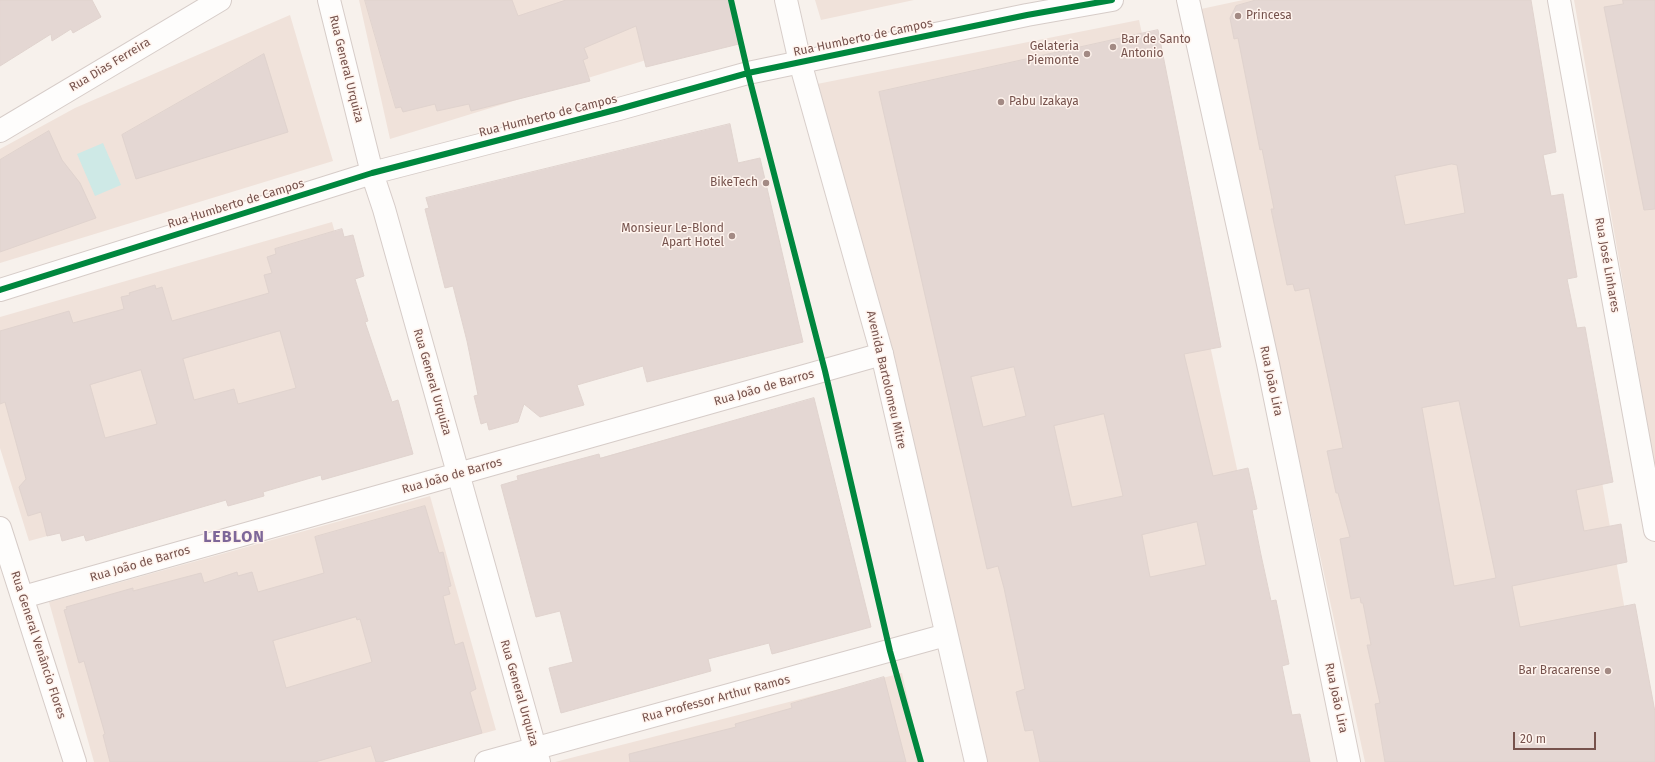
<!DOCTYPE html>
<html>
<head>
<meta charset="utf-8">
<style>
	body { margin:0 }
	#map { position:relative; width:1655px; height:762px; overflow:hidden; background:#f7f1ec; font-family:"Fira Sans",sans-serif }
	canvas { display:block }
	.scale { position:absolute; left:1513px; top:732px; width:83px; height:18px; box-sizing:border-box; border:2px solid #76524c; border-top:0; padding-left:5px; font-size:12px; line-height:14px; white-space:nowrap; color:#76524c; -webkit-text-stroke:3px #fff4ee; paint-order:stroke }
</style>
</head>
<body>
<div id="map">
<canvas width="1655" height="762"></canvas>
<div class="scale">20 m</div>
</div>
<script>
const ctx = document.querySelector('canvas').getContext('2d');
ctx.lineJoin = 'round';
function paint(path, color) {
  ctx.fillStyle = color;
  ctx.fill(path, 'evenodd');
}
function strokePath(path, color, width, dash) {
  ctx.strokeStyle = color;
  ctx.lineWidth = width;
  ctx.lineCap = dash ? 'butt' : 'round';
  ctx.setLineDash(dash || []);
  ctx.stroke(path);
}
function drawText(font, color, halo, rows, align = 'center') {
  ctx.font = font + ' "Fira Sans",sans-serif';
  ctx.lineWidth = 3;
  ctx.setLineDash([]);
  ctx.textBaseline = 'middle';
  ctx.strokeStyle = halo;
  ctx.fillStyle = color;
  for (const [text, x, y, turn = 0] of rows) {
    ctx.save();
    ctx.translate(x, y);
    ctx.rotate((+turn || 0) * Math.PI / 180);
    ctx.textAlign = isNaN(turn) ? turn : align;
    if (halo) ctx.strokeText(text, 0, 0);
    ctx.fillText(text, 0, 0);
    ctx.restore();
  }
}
const residential = new Path2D(`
	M359,0H729L737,32L390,139Z
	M815,0H914L821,20Z
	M1243,0H1516L1652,762H1365L1201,9Z
	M1574,0H1655V468Z
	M290,15L333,161L0,263V149L75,108Z
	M1139,20L1301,762H978L812,85Z
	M332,222L393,443L29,541L0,448V317Z
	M430,496L496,730L379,762H94L49,602Z
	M902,673L922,762H555Z`);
const water = new Path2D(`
	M103,143L121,185L95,196L77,154Z`);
const building = new Path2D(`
	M0,0H92L101,17L73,33L71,29L52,41L51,34L0,66Z
	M365,0H512L518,16L566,0H728L739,44L646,67L636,26L584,48L588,58L583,60L590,81L471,111L469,104L437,111L435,104L403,112L401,107L396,108Z
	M1256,0H1531L1556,152L1543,155L1551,196L1563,194L1577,277L1567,279L1577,328L1585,327L1613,482L1576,490L1584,531L1621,524L1627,562L1512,586L1520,627L1635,604L1655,712V762H1385L1375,704L1380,703L1367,645H1371L1363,603H1361L1360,597L1351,599L1340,539L1350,537L1338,493H1336L1327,451L1343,448L1309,288L1295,291L1293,284L1287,285L1271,209H1274L1262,149L1260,150L1238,38L1234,39L1230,18L1236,6ZM1452,164L1457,165L1465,213L1405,225L1395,176ZM1459,401L1496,578L1454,586L1422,408Z
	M1623,0H1655V209L1644,210L1604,7L1623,4Z
	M1158,30L1221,347L1184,354L1213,476L1248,468L1257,509L1252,510L1261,555L1271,601L1276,600L1289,664L1282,666L1292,715L1300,714L1310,762H1040L1033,730L1025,731L1016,692L1025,689L1004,588L998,566L987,569L879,92ZM1014,367L1026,416L983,427L971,377ZM1104,414L1123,496L1072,507L1054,426ZM1197,522L1206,565L1150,577L1142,535Z
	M264,54L288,132L136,179L122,135Z
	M730,124L738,163L760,158L803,342L647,382L643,366L577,385L584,405L540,417L524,404L518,422L489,430L487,422L481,424L474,396L478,395L467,341L453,286L445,288L425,209L429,208L426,198Z
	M49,131L62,160L80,183L96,218L0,252V160Z
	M342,229L344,237L353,235L364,276L355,279L368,321L365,322L392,402L398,400L413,454L322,480L321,475L263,492L264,496L228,506L226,500L86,541L84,535L62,541L60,533L47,536L41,512L28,516L19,487L26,479L5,402L0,404V331L69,311L73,323L124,309L121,297L130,295L129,293L155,285L156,289L162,287L172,321L269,293L264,275L272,273L267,257L276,254L275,249ZM280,331L296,388L238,404L234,389L194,400L183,359ZM141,370L157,424L105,438L90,385Z
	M814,398L871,627L772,654L769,643L708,659L711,671L561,713L549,668L573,662L560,611L536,617L501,485L518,480L517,476L599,454L600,458Z
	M425,506L439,553L443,552L451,586L448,587L450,594L443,596L455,645L463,642L476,689L470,692L482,733L381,762H376L371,746L315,762H110L103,735L105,734L84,661L79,663L64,610L67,609L66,607L133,588V591L201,573L204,583L237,572L238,576L252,572L258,592L324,573L315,537ZM356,617L357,620L360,619L372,662L286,688L273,641Z
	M884,677L906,762H630L629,754L736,727L735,724L792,708L791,704Z`);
const minor = new Path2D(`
	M329,0L372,173L384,209L539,762
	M1188,0L1268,364L1349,762
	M1559,0L1655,530
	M0,131L220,0
	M0,290L372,173L619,109L748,73L1027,15L1112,0
	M23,597L882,354
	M486,762L946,635`);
const tertiary = new Path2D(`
	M0,528L75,762`);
const secondary = new Path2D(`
	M786,0L800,62L882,354L976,762`);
const cycleway = new Path2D(`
	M731,0L748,73L825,371L890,651L921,762
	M0,290L372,173L619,109L748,73L1027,15L1112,0`);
const markers = [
	[1238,16,4,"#a38a84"],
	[1113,47,4,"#a38a84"],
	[1087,54,4,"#a38a84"],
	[1001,102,4,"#a38a84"],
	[766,183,4,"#a38a84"],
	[732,236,4,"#a38a84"],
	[1608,671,4,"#a38a84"]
];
const poiNames = [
	["Princesa",1246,16,"left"],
	["Bar de Santo",1121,40,"left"],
	["Antonio",1121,54,"left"],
	["Gelateria",1079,47],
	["Piemonte",1079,61],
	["Pabu Izakaya",1009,102,"left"],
	["BikeTech",758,183],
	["Monsieur Le-Blond",724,229],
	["Apart Hotel",724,243],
	["Bar Bracarense",1600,671]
];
const streetNames = [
	["Rua Humberto de Campos",863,38,-12],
	["Rua Dias Ferreira",110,65,-31],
	["Rua General Urquiza",346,69,76],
	["Rua Humberto de Campos",548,116,-14],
	["Rua Humberto de Campos",236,204,-17],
	["Rua José Linhares",1607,265,80],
	["Avenida Bartolomeu Mitre",886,380,77],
	["Rua João Lira",1271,381,78],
	["Rua General Urquiza",432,382,74],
	["Rua João de Barros",764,388,-16],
	["Rua João de Barros",452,476,-16],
	["Rua João de Barros",140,564,-16],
	["Rua General Venâncio Flores",38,645,72],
	["Rua General Urquiza",519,693,74],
	["Rua João Lira",1336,698,78],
	["Rua Professor Arthur Ramos",716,699,-15]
];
const districtNames = [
	["LEBLON",234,538]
];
paint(residential, '#f0e2da');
paint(water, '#cee9e6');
paint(building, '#e4d7d3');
strokePath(building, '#e0d3ce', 1);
strokePath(minor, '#d6ccc8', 24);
strokePath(tertiary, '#d6ccc8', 24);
strokePath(secondary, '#d8ceca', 24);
strokePath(minor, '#fefdfc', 22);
strokePath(tertiary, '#fefdfc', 22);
strokePath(secondary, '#fefdfc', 22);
strokePath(cycleway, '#00873e', 6);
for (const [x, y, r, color] of markers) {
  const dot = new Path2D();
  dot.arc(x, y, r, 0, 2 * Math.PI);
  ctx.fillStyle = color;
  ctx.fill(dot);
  strokePath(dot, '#fff4ee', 1.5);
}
drawText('12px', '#76524c', '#fff4ee', poiNames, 'right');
drawText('12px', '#76524c', '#fff4ee', streetNames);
ctx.letterSpacing = '1px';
drawText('bold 16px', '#7e6799', '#fff4ee', districtNames);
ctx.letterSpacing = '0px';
</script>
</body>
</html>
